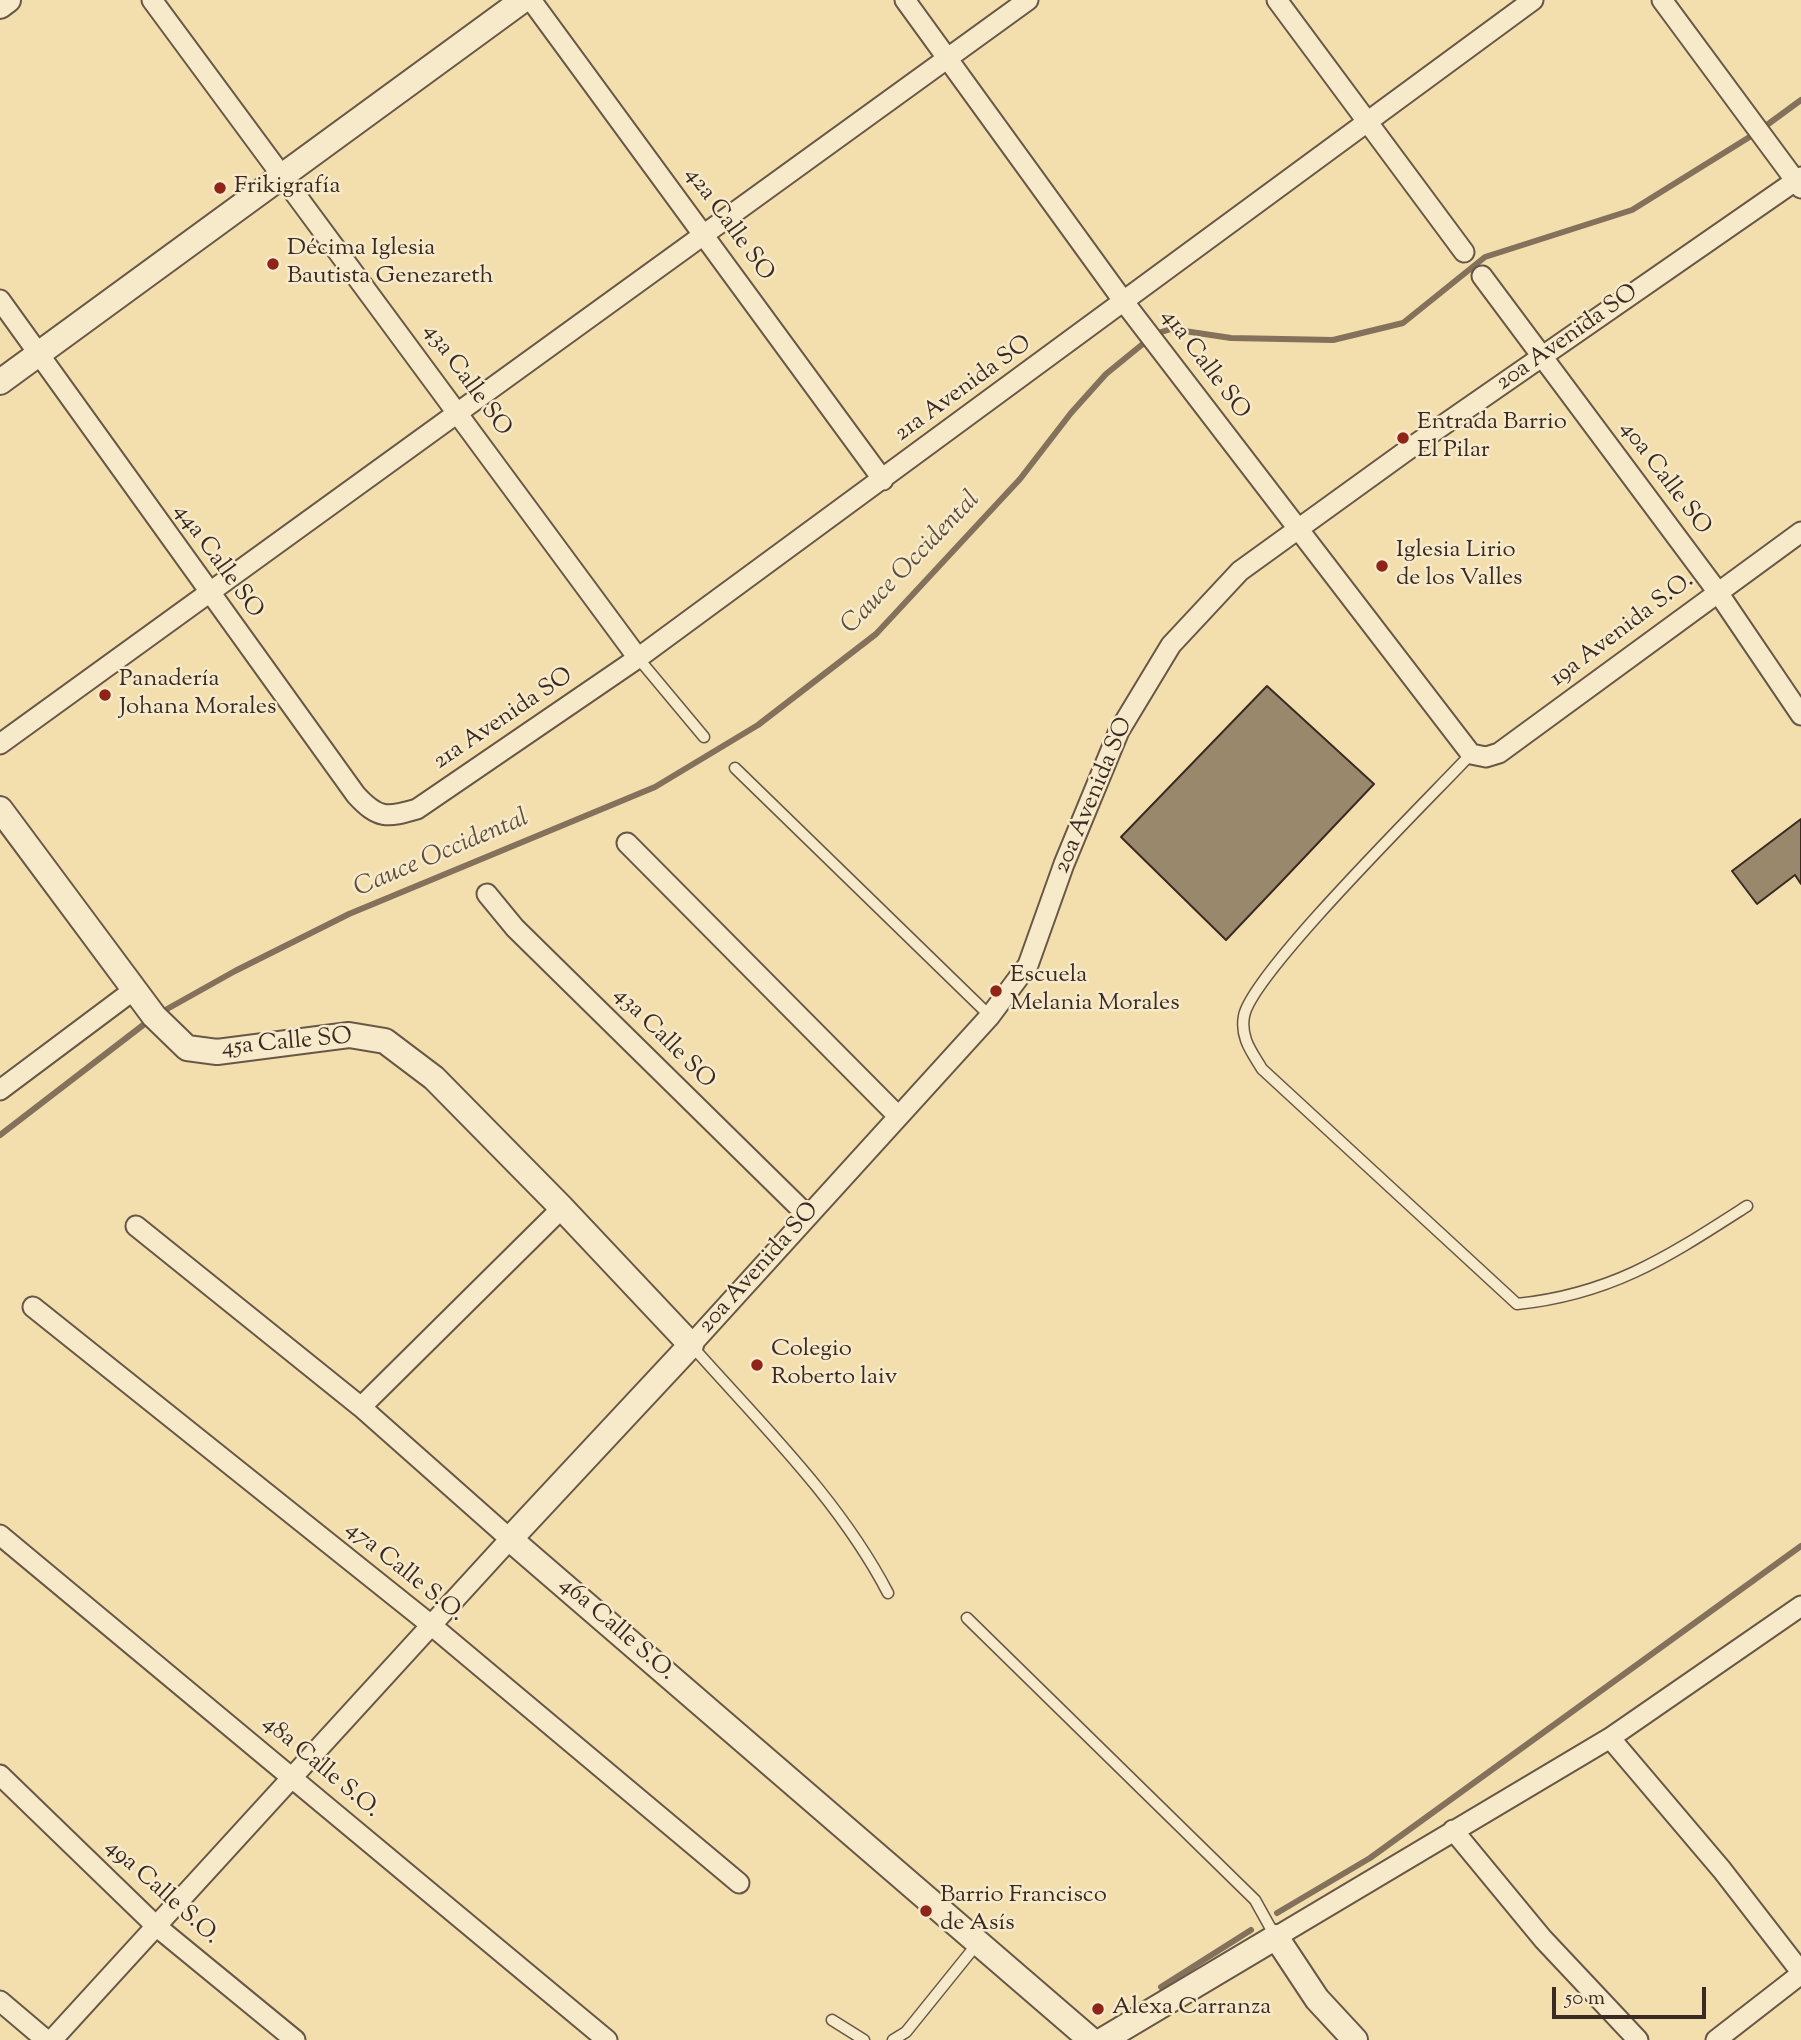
<!DOCTYPE html>
<html>
<head>
<meta charset="utf-8">
<style>
	body { margin:0 }
	#map { position:relative; width:1801px; height:2040px; overflow:hidden; background:#f3deae; font-family:"Sorts Mill Goudy",serif }
	canvas { display:block }
	.scale { position:absolute; left:1552px; top:1987px; width:154px; height:32px; box-sizing:border-box; border:4px solid #3a2a24; border-top:0; padding-left:9px; font-size:21px; line-height:24px; white-space:nowrap; color:#3a2a24; -webkit-text-stroke:5px #f7eaca; paint-order:stroke }
</style>
</head>
<body>
<div id="map">
<canvas width="1801" height="2040"></canvas>
<div class="scale">50 m</div>
</div>
<script>
const ctx = document.querySelector('canvas').getContext('2d');
ctx.lineJoin = 'round';
function strokePath(path, color, width, dash) {
  ctx.strokeStyle = color;
  ctx.lineWidth = width;
  ctx.lineCap = dash ? 'butt' : 'round';
  ctx.setLineDash(dash || []);
  ctx.stroke(path);
}
function paint(path, color) {
  ctx.fillStyle = color;
  ctx.fill(path, 'evenodd');
}
function drawText(font, color, halo, rows, align = 'center') {
  ctx.font = font + ' "Sorts Mill Goudy",serif';
  ctx.lineWidth = 5;
  ctx.setLineDash([]);
  ctx.textBaseline = 'middle';
  ctx.strokeStyle = halo;
  ctx.fillStyle = color;
  for (const [text, x, y, turn = 0] of rows) {
    ctx.save();
    ctx.translate(x, y);
    ctx.rotate((+turn || 0) * Math.PI / 180);
    ctx.textAlign = isNaN(turn) ? turn : align;
    if (halo) ctx.strokeText(text, 0, 0);
    ctx.fillText(text, 0, 0);
    ctx.restore();
  }
}
const stream = new Path2D(`
	M160,1013L235,971L349,914L655,787L758,725L876,634L1020,479L1071,413L1106,374L1155,334L1171,329L1231,338L1333,340L1403,323L1485,257L1632,210L1756,133L1801,100
	M0,1135L151,1019
	M1277,1913L1370,1858L1801,1546
	M1161,1987L1251,1930`);
const building = new Path2D(`
	M1267,686L1374,784L1226,940L1121,837Z
	M1801,819V884L1795,875L1757,904L1732,871Z`);
const service = new Path2D(`
	M638,658L704,737
	M1471,754C1431,797 1252,973 1244,1016C1240,1038 1252,1052 1262,1069L1517,1304C1613,1294 1669,1256 1747,1206
	M735,768L990,1016
	M691,1345C761,1424 839,1499 888,1593
	M967,1618L1255,1900L1275,1936
	M832,2020L864,2040
	M893,2040L906,2032L977,1944`);
const minor = new Path2D(`
	M152,0L638,658
	M531,0L883,480
	M905,0L1124,302L1471,754L1486,757L1499,753L1801,532
	M1277,0L1464,252
	M1662,0L1801,188
	M1482,276L1717,591L1801,715
	M0,300L356,795C378,819 387,818 417,809L638,658L1533,0
	M0,744L1028,0
	M627,843L897,1115
	M487,894L515,928L808,1216
	M0,1090L135,989
	M33,1307L431,1625L739,1883
	M691,1345L990,1016L1028,965L1064,864L1119,731L1171,645L1240,571L1413,446L1801,177
	M361,1407L562,1208
	M0,1535L607,2040
	M1610,1738L1722,1870L1801,1972
	M0,1775L156,1926L295,2040
	M1453,1830L1543,1939L1638,2040
	M1276,1937L1610,1738L1801,1606
	M0,2001L46,2040
	M52,2040L510,1539L361,1407L136,1226
	M1716,2040L1801,1974`);
const tertiary = new Path2D(`
	M0,6L8,0
	M0,382L523,0
	M0,809L154,1016L187,1048L217,1052L349,1035L385,1041L434,1078L562,1208L691,1345L510,1539L1091,2040
	M1103,2040L1276,1937L1317,1999L1355,2040`);
const markers = [
	[220,188,7,"#8f2418"],
	[273,264,7,"#8f2418"],
	[1403,438,7,"#8f2418"],
	[1382,566,7,"#8f2418"],
	[105,695,7,"#8f2418"],
	[996,991,7,"#8f2418"],
	[757,1365,7,"#8f2418"],
	[926,1911,7,"#8f2418"],
	[1098,2009,7,"#8f2418"]
];
const poiNames = [
	["Frikigrafía",234,188],
	["Décima Iglesia",287,250],
	["Bautista Genezareth",287,278],
	["Entrada Barrio",1417,424],
	["El Pilar",1417,452],
	["Iglesia Lirio",1396,552],
	["de los Valles",1396,580],
	["Panadería",119,681],
	["Johana Morales",119,709],
	["Escuela",1010,977],
	["Melania Morales",1010,1005],
	["Colegio",771,1351],
	["Roberto laiv",771,1379],
	["Barrio Francisco",940,1897],
	["de Asís",940,1925],
	["Alexa Carranza",1112,2009]
];
const streetNames = [
	["42a Calle SO",728,225,54],
	["20a Avenida SO",1568,339,-35],
	["41a Calle SO",1204,365,53],
	["43a Calle SO",466,381,54],
	["21a Avenida SO",964,390,-36],
	["40a Calle SO",1664,479,53],
	["44a Calle SO",217,562,54],
	["19a Avenida S.O.",1623,631,-37],
	["21a Avenida SO",504,720,-34],
	["20a Avenida SO",1095,796,-67],
	["43a Calle SO",663,1039,45],
	["45a Calle SO",287,1044,-5],
	["20a Avenida SO",760,1269,-48],
	["47a Calle S.O.",404,1573,39],
	["46a Calle S.O.",616,1630,41],
	["48a Calle S.O.",320,1768,40],
	["49a Calle S.O.",161,1893,42]
];
const waterNames = [
	["Cauce Occidental",912,564,-46],
	["Cauce Occidental",442,855,-23]
];
strokePath(stream, '#83715b', 6);
paint(building, '#9a886c');
strokePath(building, '#3a2a24', 2);
strokePath(service, '#685746', 13);
strokePath(minor, '#685746', 23);
strokePath(tertiary, '#685746', 28);
strokePath(service, '#f7eaca', 10);
strokePath(minor, '#f7eaca', 19);
strokePath(tertiary, '#f7eaca', 24);
for (const [x, y, r, color] of markers) {
  const dot = new Path2D();
  dot.arc(x, y, r, 0, 2 * Math.PI);
  ctx.fillStyle = color;
  ctx.fill(dot);
  strokePath(dot, '#f7eaca', 2.5);
}
drawText('24px', '#3a2a24', '#f7eaca', poiNames, 'left');
drawText('24px', '#3a2a24', '#f7eaca', streetNames);
drawText('italic 26px', '#5f4e3f', '#f7eaca', waterNames);
</script>
</body>
</html>
